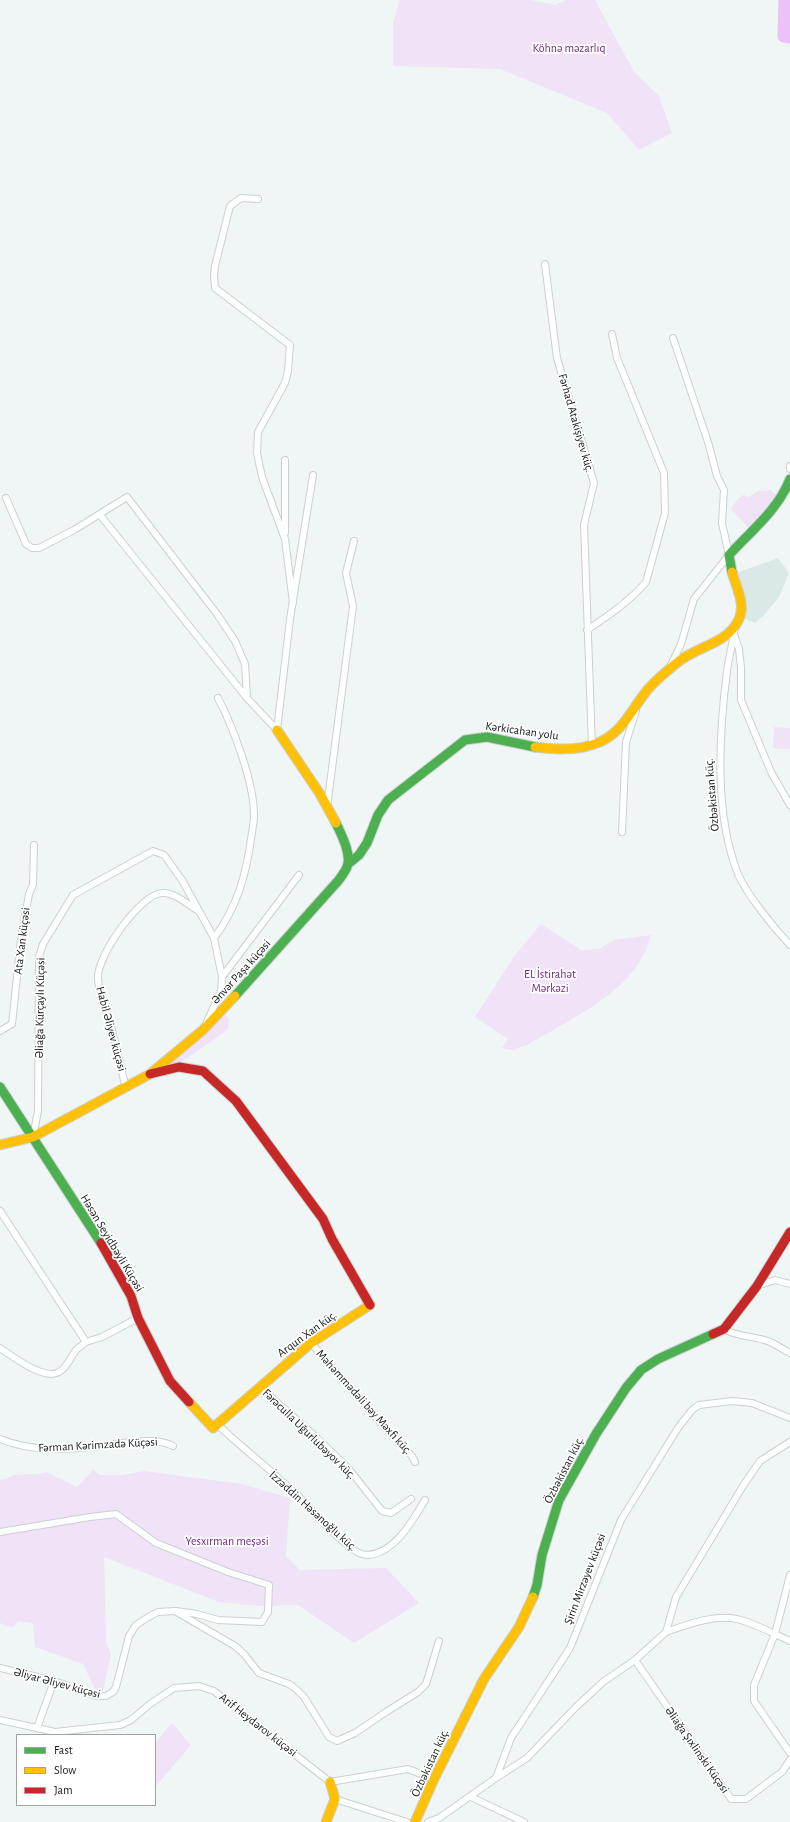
<!DOCTYPE html>
<html>
<head>
<meta charset="utf-8">
<style>
	body { margin:0 }
	#map { position:relative; width:790px; height:1822px; overflow:hidden; background:#eff6f5; font-family:"Alegreya Sans",sans-serif }
	canvas { display:block }
	.legend { position:absolute; left:16px; top:1734px; width:140px; height:72px; box-sizing:border-box; background:#fff; border:1px solid #a1a3a2; margin:0; padding:5px 7px; list-style:none; font-size:12px; color:#131817 }
	.legend li { display:flex; align-items:center; gap:8px; height:20px }
	.legend b { width:20px; border:1px solid #a1a3a2 }
</style>
</head>
<body>
<div id="map">
<canvas width="790" height="1822"></canvas>
<ul class="legend">
<li><b style="height:5px;background:#4caf50"></b>Fast</li>
<li><b style="height:5px;background:#ffc107"></b>Slow</li>
<li><b style="height:5px;background:#c62828"></b>Jam</li>
</ul>
</div>
<script>
const ctx = document.querySelector('canvas').getContext('2d');
ctx.lineJoin = 'round';
function paint(path, color) {
  ctx.fillStyle = color;
  ctx.fill(path, 'evenodd');
}
function strokePath(path, color, width, dash) {
  ctx.strokeStyle = color;
  ctx.lineWidth = width;
  ctx.lineCap = dash ? 'butt' : 'round';
  ctx.setLineDash(dash || []);
  ctx.stroke(path);
}
function drawText(font, color, halo, rows, align = 'center') {
  ctx.font = font + ' "Alegreya Sans",sans-serif';
  ctx.lineWidth = 3.5;
  ctx.setLineDash([]);
  ctx.textBaseline = 'middle';
  ctx.strokeStyle = halo;
  ctx.fillStyle = color;
  for (const [text, x, y, turn = 0] of rows) {
    ctx.save();
    ctx.translate(x, y);
    ctx.rotate((+turn || 0) * Math.PI / 180);
    ctx.textAlign = isNaN(turn) ? turn : align;
    if (halo) ctx.strokeText(text, 0, 0);
    ctx.fillText(text, 0, 0);
    ctx.restore();
  }
}
const built = new Path2D(`
	M778,558L789,573L779,597L763,616L755,623L743,618L736,573Z`);
const green = new Path2D(`
	M400,0H531L555,5L566,0H595L634,72L659,96L672,133L639,150L607,113L500,69L393,66V23Z
	M771,490L777,496C769,509 758,517 749,528L731,509L737,500L743,495L749,497L758,491Z
	M774,727L790,728V749L773,748Z
	M541,924L581,950L599,949L614,940L651,935C649,942 647,949 643,956C621,997 567,1021 527,1045L512,1050L502,1048L508,1039L475,1017L515,955Z
	M224,1013L229,1020L228,1029L226,1031L177,1065L161,1068C181,1051 211,1037 224,1013Z
	M93,1470L100,1475H123L144,1471L242,1484L290,1498L286,1556L300,1570L386,1568L419,1603L354,1643L298,1605L260,1606L219,1602L104,1557L106,1641L111,1655L102,1694L97,1693L83,1664L35,1647L33,1623L18,1621L12,1628L0,1623V1480C7,1480 9,1476 15,1475C26,1473 34,1476 46,1472L77,1487Z
	M172,1723L191,1745L155,1787V1743Z`);
const river = new Path2D(`
	M785,0L784,36L790,37`);
const street = new Path2D(`
	M258,199L241,198L230,206L215,266L214,276L215,288L290,345L288,371L285,383L258,432L257,453L262,477L285,539L293,603
	M545,264L557,358L594,483L584,525L592,746
	M285,460V533
	M790,466V469
	M6,498L26,544L32,548H39L74,530L127,497L217,614L235,641L245,664L247,698
	M100,515L247,698L277,730
	M735,627C733,642 729,656 727,671C719,734 714,814 738,874C747,895 774,928 790,945
	M587,630C608,616 630,601 646,582L665,513L664,473L617,358L612,334
	M735,637L739,649L741,668V700L771,772L790,805
	M670,667L681,644L694,599L729,555L722,523L724,490L717,476L708,442L673,338
	M277,730L290,619L313,475
	M327,807L353,606L346,573L354,541
	M622,832L626,742L636,711
	M214,938C237,908 246,875 251,839C252,831 254,823 254,815C254,782 233,727 218,698
	M222,977L299,875
	M0,1031L12,1024L21,939L29,894L33,885L34,845
	M126,1088C120,1065 115,1041 109,1018C105,1005 99,992 98,980C95,958 140,894 162,893C174,892 187,904 197,910
	M33,1137L38,1111L39,957L43,944L73,895L153,851L164,855L182,880L214,938L222,977L221,991L206,1024
	M0,1211L86,1342L102,1337L138,1318
	M757,1286L775,1280L790,1284
	M724,1329C739,1338 754,1335 770,1342C777,1345 784,1350 790,1353
	M311,1343L386,1429L412,1456L415,1462
	M0,1348C12,1356 44,1381 59,1372C67,1368 71,1357 76,1350C79,1347 83,1345 86,1342
	M260,1387L315,1436L349,1469L382,1511L391,1513L411,1499
	M217,1424C242,1448 270,1469 295,1493C313,1510 328,1531 349,1546C354,1551 360,1555 368,1555C395,1553 413,1520 425,1500
	M0,1439C32,1452 66,1450 100,1446C121,1444 154,1436 173,1446
	M0,1532L90,1517L116,1514L156,1543L228,1572L269,1585L268,1612L262,1622L218,1620L197,1614L176,1611
	M790,1575L775,1634L754,1685V1701L790,1753
	M666,1632C689,1624 717,1613 741,1620C758,1625 774,1634 790,1641
	M635,1660L731,1799H746L782,1772L790,1760
	M0,1668L54,1681L96,1696H106L113,1692L116,1687L129,1636L136,1625L150,1616L158,1612L175,1611L235,1646L244,1654L259,1673L289,1684L296,1689L304,1697L329,1737L337,1741L355,1733L386,1712L418,1692L426,1684L439,1641
	M0,1720L55,1732L120,1725L131,1720L150,1704L174,1688L199,1686L214,1691L330,1782L408,1769L434,1779
	M37,1728L54,1681
	M496,1778L527,1758L576,1707L603,1682L635,1660L666,1632L676,1597L743,1486L760,1461L790,1442
	M471,1797L524,1822
	M335,1799L407,1822
	M428,1822L439,1818L496,1778L511,1738L570,1648L621,1520L678,1428L692,1410L699,1405L732,1401L752,1403L790,1418`);
const fast = new Path2D(`
	M732,572L729,555C751,531 778,510 790,479
	M348,864L359,855L367,843L378,815L388,800L465,740L487,737L535,747
	M235,996L338,881C341,877 345,872 347,867C352,854 341,834 336,823
	M0,1087L101,1243
	M533,1597L537,1585L542,1555L559,1500L596,1434L626,1388L641,1370L658,1359L713,1334`);
const slow = new Path2D(`
	M277,730L320,794L336,823
	M535,747C556,750 580,751 600,742C622,732 631,711 645,693C653,682 667,671 678,662C697,646 728,644 739,619C746,604 736,587 732,572
	M0,1145L33,1137L150,1074L203,1030L235,996
	M189,1402L213,1428L311,1343L370,1305
	M326,1822L335,1799L330,1782
	M415,1822L434,1779L484,1679L519,1627L533,1597`);
const jam = new Path2D(`
	M150,1074L179,1067L203,1071L236,1101L323,1219L332,1239L370,1305
	M101,1243L131,1296L138,1318L170,1381L189,1402
	M713,1334L724,1329L757,1286L790,1232`);
const parkNames = [
	["Köhnə məzarlıq",569,48],
	["EL İstirahət",550,974],
	["Mərkəzi",550,988],
	["Yesxırman meşəsi",227,1541]
];
const streetNames = [
	["Fərhad Atakişiyev küç.",576,423,74],
	["Kərkicahan yolu",522,731,8],
	["Özbəkistan küç.",712,795,-95],
	["Ata Xan küçəsi",22,941,-83],
	["Ənvər Paşa küçəsi",241,972,-48],
	["Əliağa Kürçaylı Küçəsi",40,1008,-89],
	["Habil Əliyev küçəsi",111,1029,75],
	["Həsən Seyidbəyli Küçəsi",112,1243,59],
	["Arqun Xan küç.",307,1334,-36],
	["Məhəmmədəli bəy Məxfi küç.",364,1402,48],
	["Fərəculla Uğurlubəyov küç.",309,1434,44],
	["Fərman Kərimzadə Küçəsi",98,1445,-3],
	["Özbəkistan küç.",564,1470,-63],
	["İzzəddin Həsənoğlu küç.",313,1511,42],
	["Şirin Mirzəyev küçəsi",585,1579,-69],
	["Əliyar Əliyev küçəsi",57,1683,15],
	["Arif Heydərov küçəsi",258,1725,38],
	["Əliağa Şıxlinski Küçəsi",697,1750,55],
	["Özbəkistan küç.",430,1763,-65]
];
paint(built, '#dae9e8');
paint(green, '#f0e2f7');
strokePath(river, '#ebc1f8', 13);
strokePath(street, '#cbd1d0', 8);
strokePath(fast, '#cbd1d0', 11);
strokePath(slow, '#cbd1d0', 11);
strokePath(jam, '#cbd1d0', 11);
strokePath(street, '#fdfefe', 6);
strokePath(fast, '#4caf50', 9);
strokePath(slow, '#ffc107', 9);
strokePath(jam, '#c62828', 9);
drawText('12px', '#712883', '#fff', parkNames);
drawText('12px', '#131817', '#fff', streetNames);
</script>
</body>
</html>
